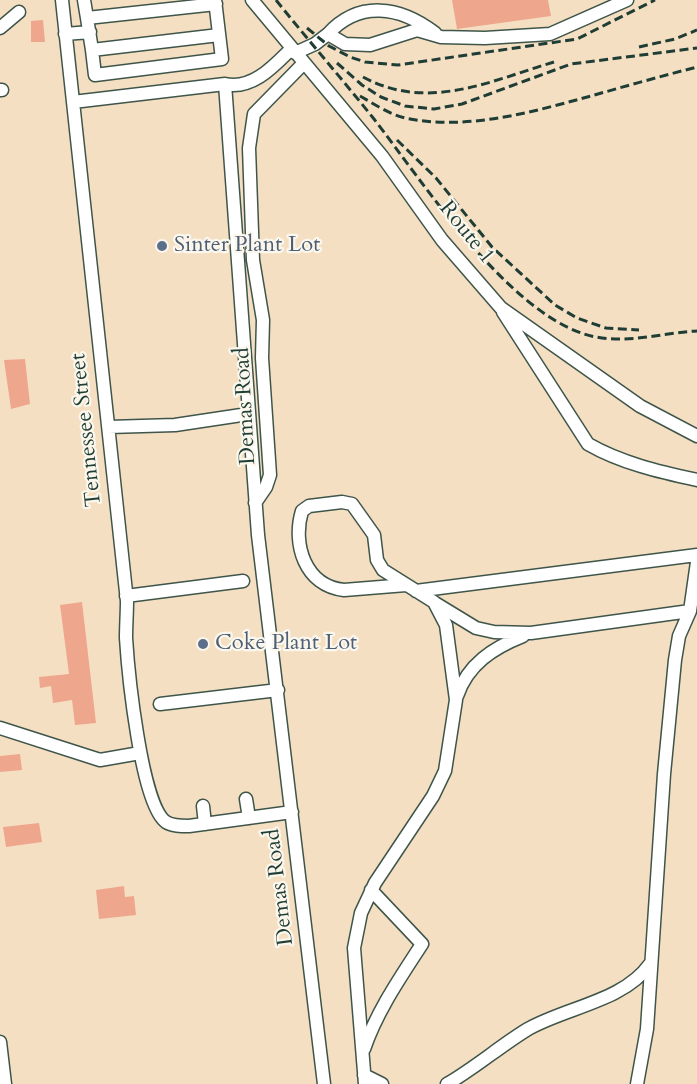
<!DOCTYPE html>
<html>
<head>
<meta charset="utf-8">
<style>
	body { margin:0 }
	canvas { display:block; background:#f4dfc3 }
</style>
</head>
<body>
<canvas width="697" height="1084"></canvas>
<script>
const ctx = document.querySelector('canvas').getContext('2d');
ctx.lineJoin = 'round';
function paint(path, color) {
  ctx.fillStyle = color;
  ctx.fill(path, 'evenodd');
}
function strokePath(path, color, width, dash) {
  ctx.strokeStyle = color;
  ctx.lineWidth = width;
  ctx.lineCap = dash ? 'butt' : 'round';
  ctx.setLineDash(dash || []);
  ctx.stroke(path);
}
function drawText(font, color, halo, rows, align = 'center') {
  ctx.font = font + ' Cardo,serif';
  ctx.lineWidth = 4.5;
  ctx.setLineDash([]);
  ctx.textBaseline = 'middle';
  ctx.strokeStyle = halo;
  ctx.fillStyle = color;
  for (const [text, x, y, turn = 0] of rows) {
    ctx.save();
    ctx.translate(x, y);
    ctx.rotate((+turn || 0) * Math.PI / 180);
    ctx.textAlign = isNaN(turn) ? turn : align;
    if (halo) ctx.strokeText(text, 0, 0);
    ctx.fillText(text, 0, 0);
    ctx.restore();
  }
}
const building = new Path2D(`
	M452,0H548L551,16L457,29Z
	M43,20L45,42H31V21Z
	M25,359L30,404L11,409L4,360Z
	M82,602L96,723L75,725L72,700L53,703L51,686L40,688L39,677L69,674L60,605Z
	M20,754L22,770L0,772V756Z
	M39,823L42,842L6,847L3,827Z
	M124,886L125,897L134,896L136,915L99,919L96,890Z`);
const minor = new Path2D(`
	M62,0L127,601C127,613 126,626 126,638C128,670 141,805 166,822C172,826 181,826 189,826L292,812
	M84,0L87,18
	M215,0L222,59L95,75L92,50L219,35
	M252,0L382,156L442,240L501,308L640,406L697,436
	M0,28L19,12
	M65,34L90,32
	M328,34C359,0 400,6 435,33
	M92,50L87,18L216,4
	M295,53L315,44L328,34L345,44L370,45L417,30L441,37L485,38L550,34L627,0
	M225,84C252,90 273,67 291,49
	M0,90H2
	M73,102L225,84L258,535L324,1084
	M503,312L588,444C621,463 660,472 697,480
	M109,427L175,425L248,414
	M255,503L266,487L270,475L262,358L263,320L253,260L249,148L254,114L303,64
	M416,591L697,555
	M126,596L243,581
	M435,603L476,628L494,632L531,633L690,611
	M457,696C468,664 493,648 523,636
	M160,704L278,690
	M0,728L100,760L140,753
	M246,799L249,818
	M203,806L205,824
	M0,1042L5,1084
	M364,1049C377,1011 400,978 422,944L371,890
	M364,1075L382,1084
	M365,1084L354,948L361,913L375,883L433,796L445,771L456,700L446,625L434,602L383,570L377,560L374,535L352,504L342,502L309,506L302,511C292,544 305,586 344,590L406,585
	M447,1084C475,1068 500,1046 528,1029C567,1007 624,1001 650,964
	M637,1084L647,1029L664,774L675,660L679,636L690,611L697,562`);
const rail = new Path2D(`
	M276,0C308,40 342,79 374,119C425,185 505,308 584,334C621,346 660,333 697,331
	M307,28L329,46L350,57L365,62L398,65L577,39L655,0
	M639,47L675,39L697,30
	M337,63L362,85L381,97L405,106L434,109L462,104L571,64L697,48
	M363,77C428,112 490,81 554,62
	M360,96C374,104 389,114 405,118C467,131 532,112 591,96C626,86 662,76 697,67
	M397,140L436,178L492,247L555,305L577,318L591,323L606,328L639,330`);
const markers = [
	[162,246,6,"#5c6f8a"],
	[203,644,6,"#5c6f8a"]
];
const streetNames = [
	["Route 1",466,233,51],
	["Demas Road",246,406,-93],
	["Tennessee Street",87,430,-96],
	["Demas Road",280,887,-97]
];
const serviceNames = [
	["Sinter Plant Lot",174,246],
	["Coke Plant Lot",215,644]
];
paint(building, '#eea78d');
strokePath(minor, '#3f5549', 15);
strokePath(minor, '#fff', 12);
strokePath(rail, '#1f3d34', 3, [9, 4.5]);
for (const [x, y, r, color] of markers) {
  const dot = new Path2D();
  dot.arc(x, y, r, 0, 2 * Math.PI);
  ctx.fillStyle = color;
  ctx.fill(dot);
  strokePath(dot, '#fbf7ec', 2);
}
drawText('22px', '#1f3d34', '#fbf7ec', streetNames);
drawText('22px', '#4e5e75', '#fbf7ec', serviceNames, 'left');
</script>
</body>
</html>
